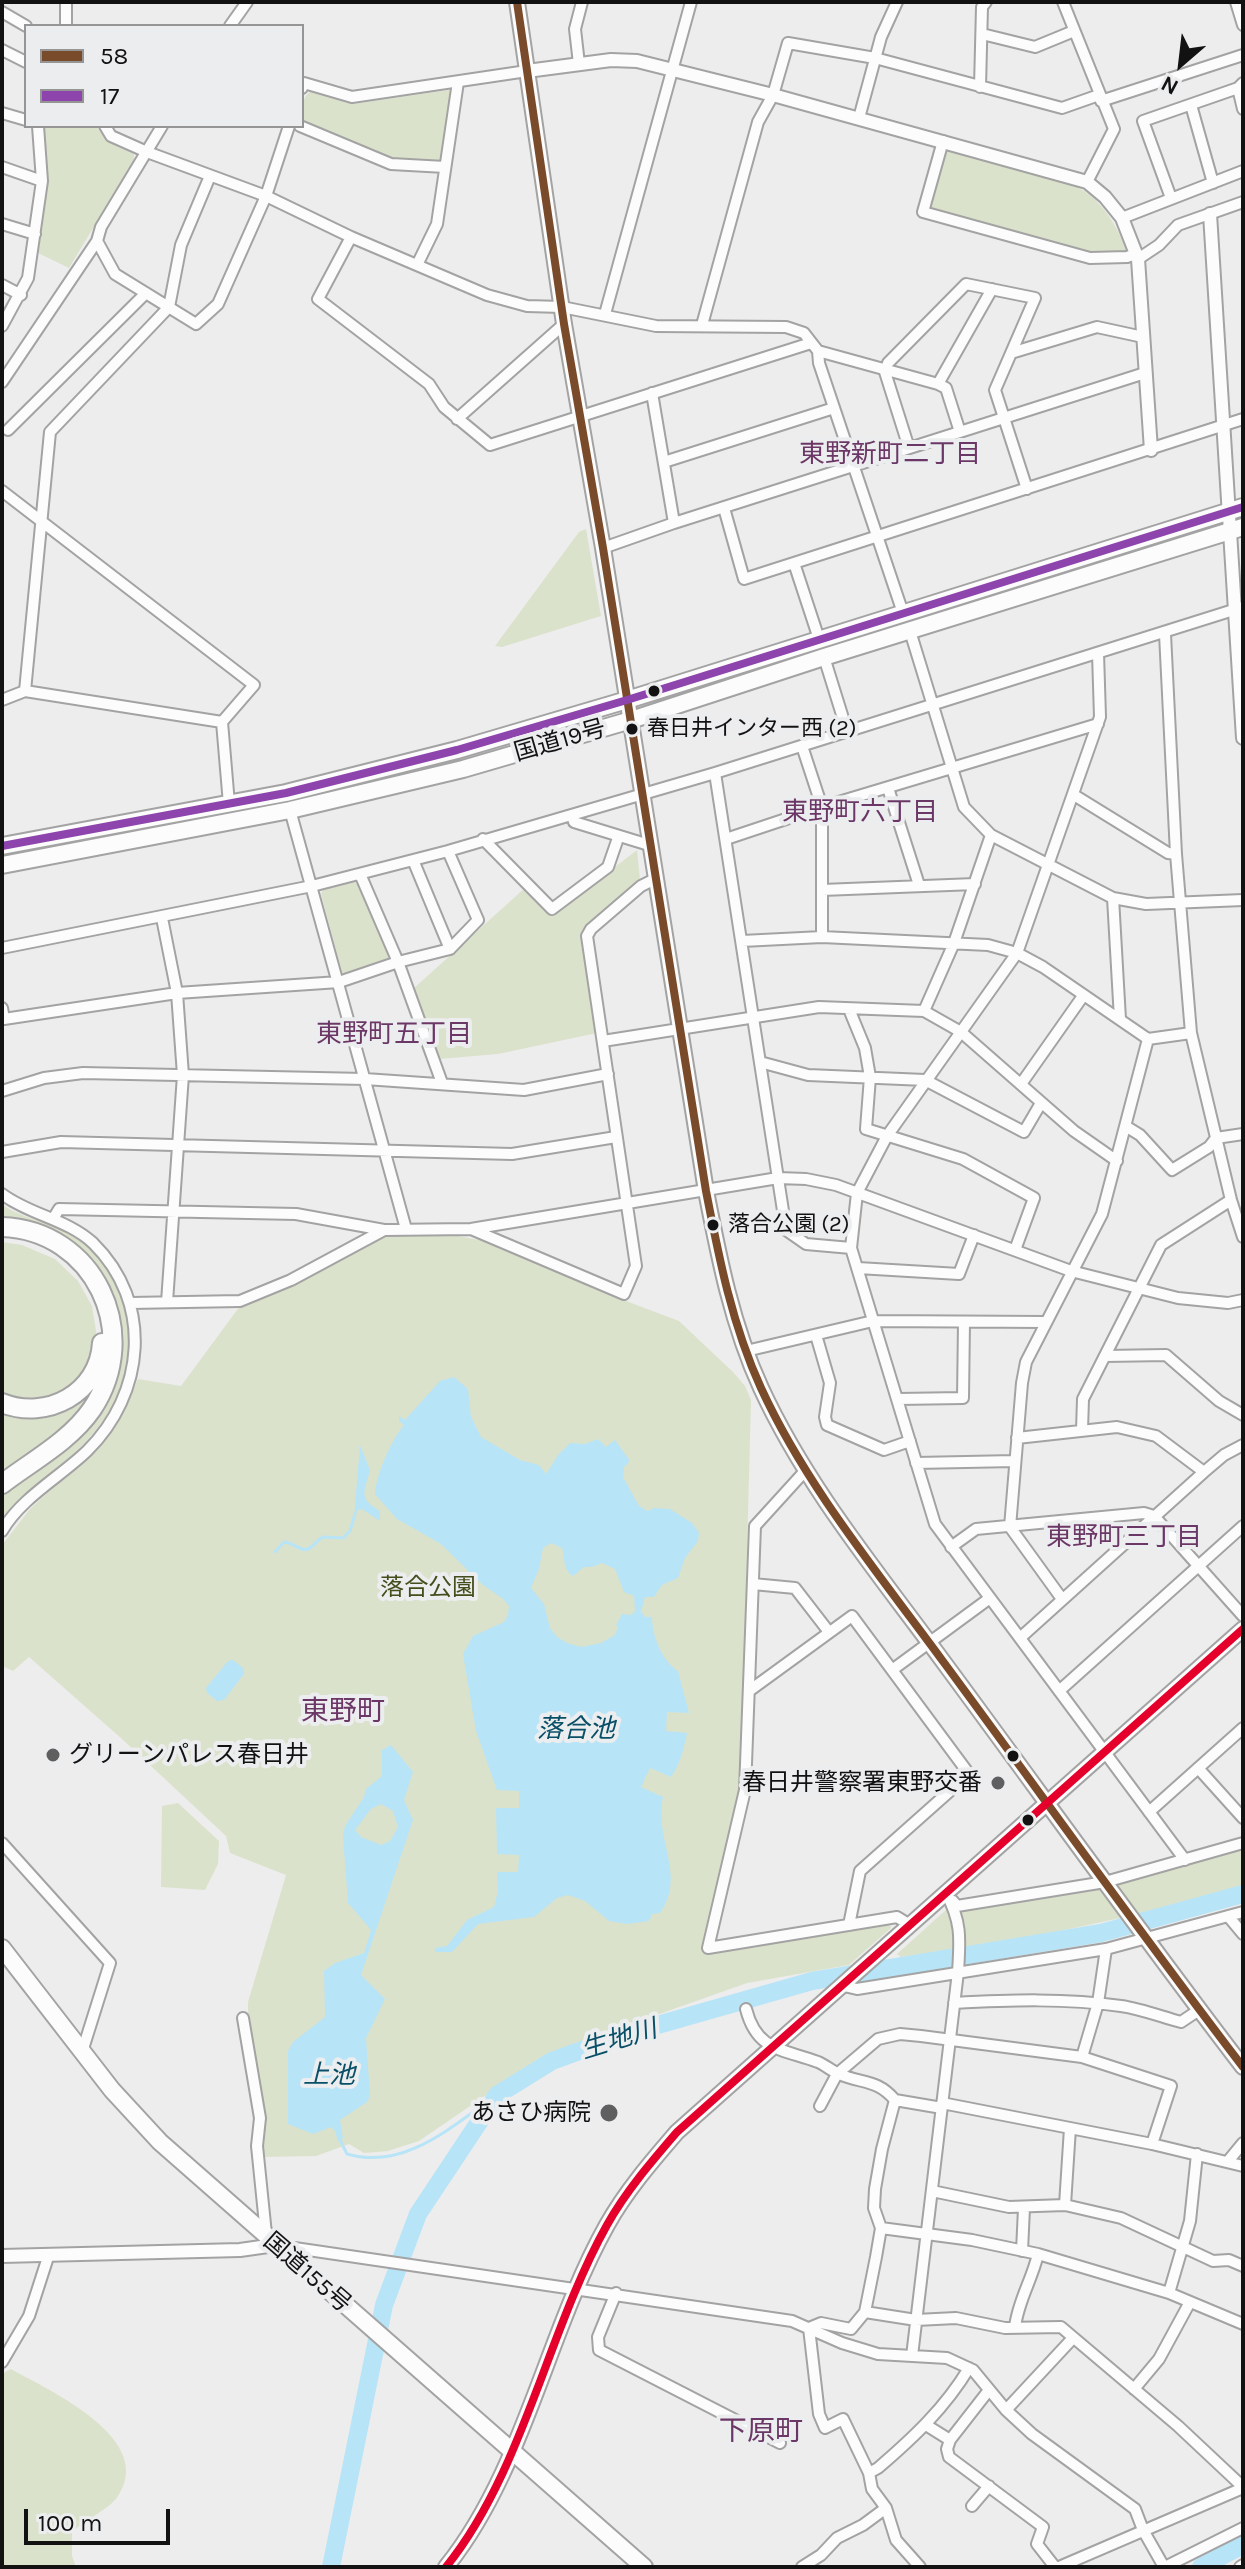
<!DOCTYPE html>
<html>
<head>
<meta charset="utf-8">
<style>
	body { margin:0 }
	#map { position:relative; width:1245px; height:2569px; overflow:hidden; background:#ededed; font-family:Karla,sans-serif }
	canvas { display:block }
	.frame { position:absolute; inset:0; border:4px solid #121213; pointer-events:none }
	.legend { position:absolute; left:24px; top:24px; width:280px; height:104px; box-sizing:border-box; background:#ecedee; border:2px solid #959596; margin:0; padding:10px 14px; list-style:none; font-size:24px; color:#121213 }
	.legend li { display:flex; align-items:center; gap:16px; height:40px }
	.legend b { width:40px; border:2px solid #959596 }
	.north { position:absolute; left:1141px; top:24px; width:80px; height:80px; -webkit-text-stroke:6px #ecedee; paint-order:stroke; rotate:208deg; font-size:22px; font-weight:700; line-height:32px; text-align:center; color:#121213 }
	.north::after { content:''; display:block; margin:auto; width:28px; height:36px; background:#121213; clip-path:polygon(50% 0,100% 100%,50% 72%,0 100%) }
	.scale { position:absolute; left:24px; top:2509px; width:146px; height:36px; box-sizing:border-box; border:4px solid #121213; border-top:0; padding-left:10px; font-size:24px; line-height:28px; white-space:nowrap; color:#121213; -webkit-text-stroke:6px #ecedee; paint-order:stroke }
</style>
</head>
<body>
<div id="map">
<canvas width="1245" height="2569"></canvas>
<div class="frame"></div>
<ul class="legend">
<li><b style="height:10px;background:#7a4b2a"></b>58</li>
<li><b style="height:10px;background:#8e44ad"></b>17</li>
</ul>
<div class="north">N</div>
<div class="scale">100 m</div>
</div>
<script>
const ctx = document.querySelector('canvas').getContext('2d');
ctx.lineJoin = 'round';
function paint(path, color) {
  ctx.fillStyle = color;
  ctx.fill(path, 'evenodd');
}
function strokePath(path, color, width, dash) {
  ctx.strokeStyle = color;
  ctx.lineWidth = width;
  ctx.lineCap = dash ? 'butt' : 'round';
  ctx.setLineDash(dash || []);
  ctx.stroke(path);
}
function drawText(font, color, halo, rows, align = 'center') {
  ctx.font = font + ' Karla,"Noto Sans JP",sans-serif';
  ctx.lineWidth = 8;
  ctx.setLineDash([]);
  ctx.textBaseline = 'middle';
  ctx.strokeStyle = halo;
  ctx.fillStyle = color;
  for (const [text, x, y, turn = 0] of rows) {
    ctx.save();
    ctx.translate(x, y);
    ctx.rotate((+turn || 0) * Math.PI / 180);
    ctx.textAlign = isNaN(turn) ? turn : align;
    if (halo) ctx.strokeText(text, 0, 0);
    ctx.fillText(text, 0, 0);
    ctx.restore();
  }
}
const green = new Path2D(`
	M449,90L452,93L442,159L438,162L392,160L302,122C302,112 301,98 310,92L353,104Z
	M43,126H95L116,146L134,154V160L69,268L38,253Z
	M948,151L1069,183C1101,197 1113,220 1127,250L1125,254L1092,255L929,211L944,154Z
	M1211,528L789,661L736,674L651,701V700Z
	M586,529L601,616L502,647L495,646L579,532Z
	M606,718L460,762L289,803L2,859V856L131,832L447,764Z
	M637,850L640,880L581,932L597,1033L498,1054L439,1059L413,989L526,887L554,914Z
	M354,882L359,884L392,956L390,961L347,974L342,972L321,894L323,890Z
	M2,1204C25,1222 58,1220 84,1243C109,1265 126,1294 129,1328C137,1420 61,1462 2,1517V1492L70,1442L119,1355L121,1337L119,1323L90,1262L2,1220Z
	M441,1233L485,1241L626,1301L679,1321L733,1372L745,1386L751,1400L741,1783L703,1951L889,1922L891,1928L849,1965L747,1983L575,2044L514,2076L419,2141L388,2151L364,2153L349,2144L316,2156L263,2157L265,2116L248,2023V2002L286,1875L230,1853L226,1836L122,1739L29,1657L13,1671L2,1666V1545L30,1509L104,1441L123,1413L138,1379L181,1386L240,1306L382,1235Z
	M2,1242L22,1245L55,1259L78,1281L92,1306L97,1337L86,1377L49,1403L2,1397Z
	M106,1369L73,1423L2,1478V1410L18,1414Z
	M178,1803L219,1841L218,1864L205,1890L161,1887L162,1806Z
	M1243,1849V1888C1130,1918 1017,1942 901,1957L897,1954L947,1909H967L1122,1883Z
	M11,2369C50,2391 160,2440 116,2499C106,2511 84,2520 72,2532V2556L76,2567H2V2374Z`);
const water = new Path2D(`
	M454,1377L468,1389L471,1417L481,1437L520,1460L539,1465L546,1474L558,1455L570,1443L585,1444L598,1439L606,1447L615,1440L630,1461L624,1467L623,1477L639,1506L648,1511L654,1508L670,1509L692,1523L699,1533L698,1541L685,1558L678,1578L662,1585L654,1597H645L641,1612L646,1617H652C652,1636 662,1661 678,1671L689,1713L667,1712L666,1731L687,1733C684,1749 680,1764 671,1777L650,1768L641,1787L663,1797C654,1841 687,1875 660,1913L652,1914L649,1921L627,1924L609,1921L585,1901L568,1895L557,1898L534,1917L478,1924L452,1952H435V1948L447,1946L467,1920L494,1907L498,1891L497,1872H518L519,1855L497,1854L496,1808H519V1791L497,1790L476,1731L463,1654L473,1636L504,1622L508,1615L509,1606L503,1599L482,1584L441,1544L397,1519L375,1494C376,1474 392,1439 404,1425L399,1421V1416L405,1420L440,1381ZM551,1543L562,1548C566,1560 562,1569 573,1576L584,1567H592L602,1563L615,1569L624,1592L634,1596L635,1611L631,1615L622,1614L616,1625L618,1627L615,1635L601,1643L581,1647L567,1643L557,1637L550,1628L544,1604L531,1588L539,1569L543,1548Z
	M360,1445L370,1470C365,1491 357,1498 380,1511V1521L362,1509L358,1510L354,1518Z
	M233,1660L244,1669V1674L224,1700L217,1701L207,1693L206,1688L228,1661Z
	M391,1745L413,1772L404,1800L413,1820L361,1975L385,1999L366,2038L370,2096L367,2102L340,2120L343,2139L338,2141L335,2131L331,2127L313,2134L288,2124V2051L293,2042L325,2017L324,1971L335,1963L364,1953L371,1930L348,1903L343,1836L345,1826L364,1797L366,1789L382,1776V1750ZM381,1804L393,1811L398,1827L390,1841L381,1845L361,1837L355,1830L371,1809Z`);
const stream = new Path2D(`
	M275,1552L284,1542C292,1542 301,1552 308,1549C313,1547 317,1540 323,1537L343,1538L350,1531L355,1514
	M340,2140L347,2154C405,2171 453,2125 497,2095`);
const river = new Path2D(`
	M331,2567L384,2305L418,2214L497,2095L552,2061L626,2034L812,1981L1101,1933L1243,1894
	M1201,2567L1243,2545`);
const minor = new Path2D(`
	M66,2V26
	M1063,2L1114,129L1087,182
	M1236,2L1243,25
	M2,12L26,26
	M230,26L247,2
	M982,34L1035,47L1074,31
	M2,50L26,62
	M579,64L575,29L582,2
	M980,87L982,7L986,2
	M302,88L304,83L352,97L527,71
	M1238,88L1243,109
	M1101,101L1243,55
	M1191,105L1213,183
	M2,113L26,120
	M859,118L881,37L897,2
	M105,126L111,136L147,152L266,196L351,237L487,295L527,306L562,307L656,326L786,327L804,333L818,351L938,384
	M300,126L391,164L445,167
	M943,141L923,212L1090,258L1127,257L1136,254
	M2,167L42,181
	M1171,198L1143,121L1238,88L1243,83
	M1122,218L1243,171
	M2,224L35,234
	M351,237L318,299L429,384L444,407L490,445L811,343
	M97,241L115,274L196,324L218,304L266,196L289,126
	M1138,259L1159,245L1178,225L1243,202
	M417,265L437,224L458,82
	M2,285L21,295
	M605,314L691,2
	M702,325L758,122L773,95L788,43L875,58L1062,108L1099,95
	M2,326L28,278L42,181L38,126
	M818,351L819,363L903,613
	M1011,353L1097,327L1143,337
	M2,382L97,241L101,227L162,126
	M652,393L674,523
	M457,419L564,324
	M8,430L146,293
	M960,432L946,388L938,384L992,289
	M909,448L885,372L888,363L966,284L1035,298L995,390L1027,489
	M664,462L834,408
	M2,491L254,685L222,722
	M724,508L744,579L1243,419
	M603,548L674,523L1145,373
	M794,563L819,639
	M910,631L964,807L991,835L1113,898L1146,904L1243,900
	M1165,634L1176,854L1191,1033L1231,1200L1243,1237
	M1098,653L1100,717L1017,953L887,1136L857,1193L851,1248L935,1524L1185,1860
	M824,657L847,731
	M25,691L50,432L169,307L181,245L210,176
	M2,700L25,691L222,722L229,804
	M802,746L822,807V937
	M715,773L786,1230L806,1244L851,1248
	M888,788L919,885
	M1074,795L1168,853L1176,854
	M290,810L406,1229
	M572,815L574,822L649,845
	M483,839L552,909L608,867L618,838
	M726,839L822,807L1098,724
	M413,860L450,949
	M360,874L398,962L442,1083
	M822,890L975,884
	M1113,898L1120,1019
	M162,918L177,993L183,1075L167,1302
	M742,941L822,937L988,945L1017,953L1043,967L1148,1039L1191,1033
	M2,948L312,886L448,851L715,773L1243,607
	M2,1008L4,1019L177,993L339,982L398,962L450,949L478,920L448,851
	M849,1009L865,1048L870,1077L866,1129L963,1159L1034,1198L1015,1250
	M924,1011L954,943L991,835
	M603,1041L819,1007L924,1011L961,1032L1074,1131L1117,1161
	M760,1062L808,1075L925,1080L1024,1132L1041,1103
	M1021,1084L1083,996
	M2,1091L44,1078L83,1073L365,1079L524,1090L608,1074
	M1127,1127L1140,1135L1172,1170L1209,1147L1216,1138L1243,1134
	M2,1152L61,1142L512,1154L616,1137
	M2,1194C30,1215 67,1219 93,1243C154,1303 145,1394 87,1451C60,1477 21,1498 2,1531
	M53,1219L59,1209L296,1214L384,1230L471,1229L778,1178L806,1179L836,1185L1071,1271L1178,1298L1228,1303L1243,1300
	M471,1229L624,1294L636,1266L587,936L591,929L641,886L655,879
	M858,1268L959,1274L974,1235
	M131,1303L240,1301L291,1280L384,1230
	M816,1335L830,1383L825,1417L827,1425L884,1450L910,1441
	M746,1351L873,1321L1045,1322
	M1105,1356L1166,1355L1219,1401L1243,1415
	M898,1399L963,1398L964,1322
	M1082,1430L1083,1399L1161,1245L1231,1200
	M1017,1438L1117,1427L1156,1436L1204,1472
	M916,1463L1015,1461
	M805,1471L755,1526L745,1790L708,1948L897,1917L910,1925
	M951,1547L976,1529L1144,1513L1154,1516L1243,1616
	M753,1584L795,1588L829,1632
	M1062,1599L1010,1527L1022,1383L1026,1362L1102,1214L1148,1039
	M1020,1638L1204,1472L1224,1455L1243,1445
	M892,1670L990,1598
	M749,1691L852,1616L969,1774L860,1871L849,1925
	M1059,1691L1243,1526
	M1198,1768L1243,1818
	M1149,1812L1243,1728
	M2,1843L110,1963L82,2052
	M953,1901L957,1906L1105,1882L1243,1843
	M1228,1916L1243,1934
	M844,1986L857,1989L1106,1949L1243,1912
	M954,2003C1010,2000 1066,1998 1121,2006C1142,2009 1162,2017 1181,2022L1199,2010
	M746,2009C757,2052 784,2049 818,2062C825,2065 832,2071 839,2074C863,2084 877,2079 895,2100L882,2149L875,2189L874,2208L881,2228L876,2257L865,2312L851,2329L821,2323L809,2328L819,2414L825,2428L843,2419L869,2473L872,2489L886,2508L896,2540L920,2567
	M243,2018L260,2118L257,2146L266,2234
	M1082,2057L1098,2003L1106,1949
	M895,2100L942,2108
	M942,2103L1152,2144L1243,2166
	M820,2106L837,2074L878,2039L900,2034L921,2036L1082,2057L1171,2086L1152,2144
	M1229,2160L1243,2143
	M932,2191L1009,2207L1065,2205L1121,2218L1213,2261L1229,2260L1243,2266
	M1065,2205L1070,2128
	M881,2228L972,2240L1038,2254L1169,2293L1243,2324
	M281,2246L792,2321L842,2343L878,2354L947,2358L973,2370L1006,2410L1032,2434L1135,2509L1143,2530L1164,2567
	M1022,2251L1024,2208
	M616,2293L598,2337L599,2350L780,2443
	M1169,2293L1190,2221L1197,2154
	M865,2312L916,2320L956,2318L1005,2328L1061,2327L1178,2426L1243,2487
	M1015,2327C1018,2301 1032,2280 1038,2254
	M912,2356L958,1972C960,1940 962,1922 946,1893
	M2,2362L29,2316L49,2254
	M1134,2389L1159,2359L1190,2302
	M989,2390L950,2440L947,2449L949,2457L1043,2527L1037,2544L1055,2567
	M1006,2410L1073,2338
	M926,2425L950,2440
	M869,2473L878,2468C913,2438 945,2408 969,2368
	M972,2506L989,2486
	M802,2567L821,2555L837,2538L863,2525L886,2508
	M1059,2567L1243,2488
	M1165,2567L1243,2528
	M1240,2567L1243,2565`);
const tertiary = new Path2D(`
	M527,71L611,60L637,61L773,95L1087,182L1105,197L1122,218L1138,259L1151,450
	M1210,214L1243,738
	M2,2256L240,2250L275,2245`);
const secondary = new Path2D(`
	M517,2L564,324L603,548L706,1191C719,1258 732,1325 761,1388C807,1488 880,1575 945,1664C1044,1798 1141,1934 1243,2067
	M446,2567C523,2472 547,2332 607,2225C626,2191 652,2161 677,2132L1243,1629`);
const trunk = new Path2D(`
	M2,846L286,793L457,750L627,700L1243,507
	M2,865L290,810L463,769L631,720L824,657L1243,527
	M2,1948L112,2090L160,2142L644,2567`);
const motorway = new Path2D(`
	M2,1227C94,1230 143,1333 92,1409C70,1441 32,1461 2,1484
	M2,1403C47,1421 99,1393 102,1343`);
const bus1 = new Path2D(`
	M517,2L564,324L603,548L706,1191C719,1258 732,1325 761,1388C807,1488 880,1575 945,1664C1044,1798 1141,1934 1243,2067`);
const bus2 = new Path2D(`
	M2,846L286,793L457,750L627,700L1243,507`);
const bus3 = new Path2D(`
	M446,2567C523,2472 547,2332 607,2225C626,2191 652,2161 677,2132L1243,1629`);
const markers = [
	[654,691,7,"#121213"],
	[632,729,7,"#121213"],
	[713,1225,7,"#121213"],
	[53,1755,8,"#5f5f5f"],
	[1013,1756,7,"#121213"],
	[998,1783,8,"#5f5f5f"],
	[1028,1820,7,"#121213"],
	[609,2113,10,"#5f5f5f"]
];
const busNames = [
	["春日井インター西 (2)",647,729],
	["落合公園 (2)",728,1225]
];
const streetNames = [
	["国道19号",560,741,-16],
	["国道155号",307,2273,41]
];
const parkNames = [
	["落合公園",428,1588]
];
const poiNames = [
	["グリーンパレス春日井",69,1755,"left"],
	["春日井警察署東野交番",982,1783],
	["あさひ病院",591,2113]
];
const neighbourhoodNames = [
	["東野新町二丁目",890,455],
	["東野町六丁目",860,813],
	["東野町五丁目",394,1035],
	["東野町三丁目",1124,1538]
];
const waterNames = [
	["落合池",576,1730],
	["生地川",619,2040,-17],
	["上池",329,2076]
];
const quarterNames = [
	["東野町",343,1712],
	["下原町",761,2432]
];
paint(green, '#dbe2cb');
paint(water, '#b8e4f8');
strokePath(stream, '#b8e4f8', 3);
strokePath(river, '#b8e4f8', 18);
strokePath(minor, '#a3a3a3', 14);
strokePath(tertiary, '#a3a3a3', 16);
strokePath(secondary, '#a3a3a3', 18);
strokePath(trunk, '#a3a3a3', 20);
strokePath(motorway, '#a3a3a3', 22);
strokePath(minor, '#fcfcfc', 10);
strokePath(tertiary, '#fcfcfc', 12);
strokePath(secondary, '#fcfcfc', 14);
strokePath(trunk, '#fcfcfc', 16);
strokePath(motorway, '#fcfcfc', 18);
strokePath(bus1, '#7a4b2a', 8);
strokePath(bus2, '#8e44ad', 8);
strokePath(bus3, '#e4002b', 8);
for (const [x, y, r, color] of markers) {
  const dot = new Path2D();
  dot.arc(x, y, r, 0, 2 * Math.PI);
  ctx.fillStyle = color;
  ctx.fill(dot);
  strokePath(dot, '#ecedee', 3);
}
drawText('22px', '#121213', '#ecedee', busNames, 'left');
drawText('24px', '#121213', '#ecedee', streetNames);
drawText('24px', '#434e1c', '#ecedee', parkNames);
drawText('24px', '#121213', '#ecedee', poiNames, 'right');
drawText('26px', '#6b3766', '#ecedee', neighbourhoodNames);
drawText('italic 26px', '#084f67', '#ecedee', waterNames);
drawText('28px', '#6b3766', '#ecedee', quarterNames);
</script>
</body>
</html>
